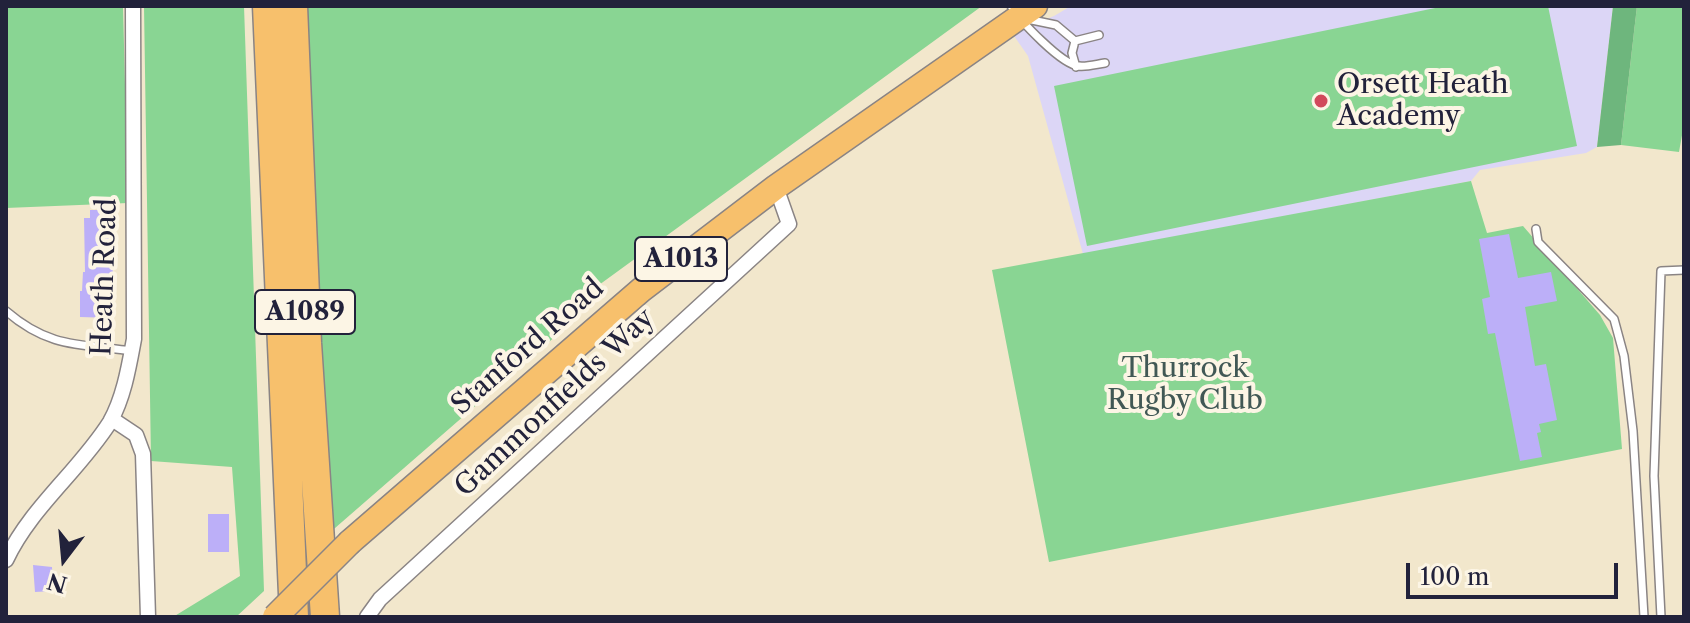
<!DOCTYPE html>
<html>
<head>
<meta charset="utf-8">
<style>
	body { margin:0 }
	#map { position:relative; width:1690px; height:623px; overflow:hidden; background:#f2e7cc; font-family:"Libre Caslon Text",serif }
	canvas { display:block }
	.frame { position:absolute; inset:0; border:8px solid #22223b; pointer-events:none }
	.north { position:absolute; left:24px; top:519px; width:80px; height:80px; -webkit-text-stroke:6px #fcf5e5; paint-order:stroke; rotate:196deg; font-size:22px; font-weight:700; line-height:32px; text-align:center; color:#22223b }
	.north::after { content:''; display:block; margin:auto; width:28px; height:36px; background:#22223b; clip-path:polygon(50% 0,100% 100%,50% 72%,0 100%) }
	.scale { position:absolute; left:1406px; top:563px; width:212px; height:36px; box-sizing:border-box; border:4px solid #22223b; border-top:0; padding-left:10px; font-size:24px; line-height:28px; white-space:nowrap; color:#22223b; -webkit-text-stroke:6px #fcf5e5; paint-order:stroke }
</style>
</head>
<body>
<div id="map">
<canvas width="1690" height="623"></canvas>
<div class="frame"></div>
<div class="north">N</div>
<div class="scale">100 m</div>
</div>
<script>
const ctx = document.querySelector('canvas').getContext('2d');
ctx.lineJoin = 'round';
function paint(path, color) {
  ctx.fillStyle = color;
  ctx.fill(path, 'evenodd');
}
function strokePath(path, color, width, dash) {
  ctx.strokeStyle = color;
  ctx.lineWidth = width;
  ctx.lineCap = dash ? 'butt' : 'round';
  ctx.setLineDash(dash || []);
  ctx.stroke(path);
}
function drawText(font, color, halo, rows, align = 'center') {
  ctx.font = font + ' "Libre Caslon Text",serif';
  ctx.lineWidth = 8;
  ctx.setLineDash([]);
  ctx.textBaseline = 'middle';
  ctx.strokeStyle = halo;
  ctx.fillStyle = color;
  for (const [text, x, y, turn = 0] of rows) {
    ctx.save();
    ctx.translate(x, y);
    ctx.rotate((+turn || 0) * Math.PI / 180);
    ctx.textAlign = isNaN(turn) ? turn : align;
    if (halo) ctx.strokeText(text, 0, 0);
    ctx.fillText(text, 0, 0);
    ctx.restore();
  }
}
const built = new Path2D(`
	M1071,6H1613L1597,147L1586,153L1480,170L1471,181L1083,254L1028,56L1012,33L1054,16Z`);
const green = new Path2D(`
	M6,6H123L128,203L6,208Z
	M144,6H244L264,591L236,617H173L240,576L232,467L151,461Z
	M304,6H982L555,317L565,328L327,535Z
	M1445,6H1548L1577,146L1087,246L1054,86Z
	M1637,6H1684V124L1679,152L1621,145Z
	M1471,181L1487,233L1523,226L1600,315L1613,338L1622,449L1049,562L992,270Z`);
const forest = new Path2D(`
	M1613,6H1637L1621,145L1597,147Z`);
const building = new Path2D(`
	M90,210H114L112,318L80,317V291H82L83,272H85L84,218H90Z
	M1509,234L1518,278L1551,272L1557,301L1525,307L1535,366L1546,364L1557,420L1539,424L1541,432L1537,433L1542,457L1520,461L1495,333L1488,334L1482,299L1490,297L1479,239Z
	M208,514H229V552H208Z
	M33,565L52,567L53,591L35,592Z`);
const lane = new Path2D(`
	M1011,6C1020,21 1062,65 1079,66C1087,67 1097,64 1105,63
	M1027,19L1056,25L1075,41L1099,35
	M1075,41L1072,53L1076,67
	M1536,229L1538,242L1614,319L1624,356L1633,431L1644,617
	M6,311C49,348 79,344 132,351
	M1661,617L1654,476L1661,271L1684,270`);
const street = new Path2D(`
	M112,419L136,435L143,454L148,617
	M6,560C31,507 79,471 110,422C124,397 129,366 134,339L133,6
	M367,617L380,599L789,224L776,187`);
const primary = new Path2D(`
	M350,542L641,290L776,187L1035,6`);
const highway = new Path2D(`
	M267,6L294,617
	M293,6L307,343L325,617`);
const primaryBridge = new Path2D(`
	M275,617L350,542`);
const markers = [
	[1321,101,8,"#d1495b"]
];
const shields = [
	[681,259,92],
	[305,312,100]
];
const shieldNames = [
	["A1013",681,259],
	["A1089",305,312]
];
const poiNames = [
	["Orsett Heath",1337,85],
	["Academy",1337,117]
];
const streetNames = [
	["Heath Road",105,277,-88],
	["Stanford Road",528,347,-41],
	["Gammonfields Way",555,403,-43]
];
const parkNames = [
	["Thurrock",1185,369],
	["Rugby Club",1185,401]
];
paint(built, '#dcd6f6');
paint(green, '#89d593');
paint(forest, '#6eb67d');
paint(building, '#bcaff8');
strokePath(lane, '#8a8484', 10);
strokePath(street, '#8a8484', 17);
strokePath(primary, '#8a8484', 27);
strokePath(highway, '#8a8484', 31);
strokePath(lane, '#fff', 7);
strokePath(street, '#fff', 14);
strokePath(primary, '#f7c06c', 24);
strokePath(highway, '#f7c06c', 28);
strokePath(primaryBridge, '#8a8484', 27, []);
strokePath(primaryBridge, '#f7c06c', 24);
for (const [x, y, r, color] of markers) {
  const dot = new Path2D();
  dot.arc(x, y, r, 0, 2 * Math.PI);
  ctx.fillStyle = color;
  ctx.fill(dot);
  strokePath(dot, '#fcf5e5', 3);
}
for (const [x, y, w] of shields) {
  const box = new Path2D();
  box.roundRect(x - w / 2, y - 22, w, 44, 6);
  ctx.fillStyle = '#fcf5e5';
  ctx.fill(box);
  strokePath(box, '#22223b', 2);
}
drawText('bold 26px', '#22223b', null, shieldNames);
drawText('28px', '#22223b', '#fcf5e5', poiNames, 'left');
drawText('28px', '#22223b', '#fcf5e5', streetNames);
drawText('28px', '#415855', '#fcf5e5', parkNames);
</script>
</body>
</html>
